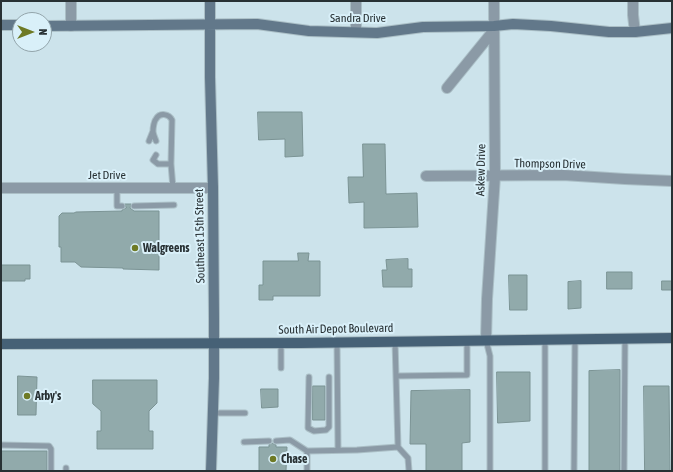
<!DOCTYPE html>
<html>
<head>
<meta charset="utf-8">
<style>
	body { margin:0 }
	#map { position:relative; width:673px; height:472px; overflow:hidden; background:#cce3eb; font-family:"Asap Condensed",sans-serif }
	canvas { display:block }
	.frame { position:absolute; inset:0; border:2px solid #283134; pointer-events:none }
	.north { position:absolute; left:12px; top:12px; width:40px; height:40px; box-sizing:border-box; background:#d9f0f9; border:1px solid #92a4aa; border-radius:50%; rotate:90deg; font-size:11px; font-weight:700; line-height:16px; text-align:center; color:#283134 }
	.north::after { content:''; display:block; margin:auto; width:14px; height:18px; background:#6e7a25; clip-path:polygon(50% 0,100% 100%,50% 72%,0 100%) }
</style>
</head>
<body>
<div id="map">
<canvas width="673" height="472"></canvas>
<div class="frame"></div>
<div class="north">N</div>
</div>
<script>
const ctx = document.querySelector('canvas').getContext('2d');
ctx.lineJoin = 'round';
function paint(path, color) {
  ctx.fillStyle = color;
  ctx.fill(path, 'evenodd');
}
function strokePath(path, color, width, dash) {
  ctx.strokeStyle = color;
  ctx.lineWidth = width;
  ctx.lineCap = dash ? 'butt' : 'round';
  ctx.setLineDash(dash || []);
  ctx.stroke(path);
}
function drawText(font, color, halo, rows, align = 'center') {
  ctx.font = font + ' "Asap Condensed",sans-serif';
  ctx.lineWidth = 4;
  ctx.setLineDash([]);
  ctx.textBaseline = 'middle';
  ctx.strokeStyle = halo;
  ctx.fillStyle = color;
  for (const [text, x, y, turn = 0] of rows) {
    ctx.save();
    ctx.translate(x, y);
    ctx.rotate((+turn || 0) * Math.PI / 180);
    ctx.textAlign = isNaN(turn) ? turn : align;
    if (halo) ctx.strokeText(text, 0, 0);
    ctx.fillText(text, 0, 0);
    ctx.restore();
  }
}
const building = new Path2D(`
	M258,112H302L303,156L285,157V139L259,140Z
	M363,144H385L386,194L417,193L418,227L364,228V202L349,203L348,177H363Z
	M125,204H131L130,208L134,211H159V270L123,269V268L81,267L75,262H61V247H59V216L62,213H74L76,212L122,211V210L126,208Z
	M298,253H309L308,261H320V296H273V300H259V285H263V261H298Z
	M408,259V269H412V287H383L382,270H387L386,260Z
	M1,265H30V279H25V281H1Z
	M607,272H632V289H607Z
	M509,275H527V310H510Z
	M581,281V308L568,309V282Z
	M662,281H672V290H662Z
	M620,370V471H589V371Z
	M497,372H530V421L498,423Z
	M18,376L37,377L36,415H18Z
	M93,380H157V403L149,411V431H153V449H97V431H101V411L93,404Z
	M313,386H325V420H313Z
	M644,386H669L670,471H645Z
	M261,389H278V407L262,408Z
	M470,390V442L462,443V471H426V444H410L411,391Z
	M272,443L276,445V447H287L286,471H259V447H269V445Z
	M2,451H47V471H2Z`);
const lane = new Path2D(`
	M149,141L153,131
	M156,141C155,138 153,134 153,131C153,128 154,121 156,119C160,112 169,114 172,120L171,164L173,188
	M156,155L153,160L158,164H171
	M117,188V206H122
	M134,206L174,205
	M545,339V471
	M486,340L490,356V471
	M395,341L398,447L408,458L409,471
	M337,342L338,449
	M281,343V368
	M396,376L467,375V340
	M309,377L308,428L314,431L326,430L329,427V377
	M213,413H245
	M276,441L290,440L307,451L357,450L398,447
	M244,442L269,441
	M1,445L49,446L51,449V471
	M66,468V471
	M307,471V451
	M574,471L575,339
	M624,471L625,338`);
const street = new Path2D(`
	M71,1V26
	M356,1V32
	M633,1V15L635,32
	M447,88L494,30
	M426,176L563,175L625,179L672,181
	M1,188H213
	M486,340L487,299L495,176L494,1`);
const secondary = new Path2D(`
	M210,1V77L213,188L214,318V378L211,471
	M1,25H20
	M44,26L257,24L309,31L377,33L423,27L494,26L513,24L551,26L609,32H635L672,28`);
const primary = new Path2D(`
	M1,344L301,343L672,338`);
const markers = [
	[135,248,4,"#6e7a25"],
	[27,396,4,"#6e7a25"],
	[273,459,4,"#6e7a25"]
];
const streetNames = [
	["Sandra Drive",358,18],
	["Thompson Drive",550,164,1],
	["Askew Drive",481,170,-89],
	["Jet Drive",107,175],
	["Southeast 15th Street",200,236,-91],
	["South Air Depot Boulevard",336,329,-1]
];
const poiNames = [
	["Walgreens",143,248],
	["Arby's",35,396],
	["Chase",281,459]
];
paint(building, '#91aaab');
strokePath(building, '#7b9394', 1);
strokePath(lane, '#abbfc6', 7);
strokePath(street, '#abbfc6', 12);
strokePath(secondary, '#abbfc6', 12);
strokePath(primary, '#abbfc6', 12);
strokePath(lane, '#8b9aa6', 5);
strokePath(street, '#8b9aa6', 10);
strokePath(secondary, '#62788a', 10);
strokePath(primary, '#466176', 10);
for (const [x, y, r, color] of markers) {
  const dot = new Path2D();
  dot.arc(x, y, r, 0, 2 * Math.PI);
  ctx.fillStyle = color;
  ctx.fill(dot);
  strokePath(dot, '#d9f0f9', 1.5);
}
drawText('12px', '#283134', '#d9f0f9', streetNames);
drawText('bold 12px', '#283134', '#d9f0f9', poiNames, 'left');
</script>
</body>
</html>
